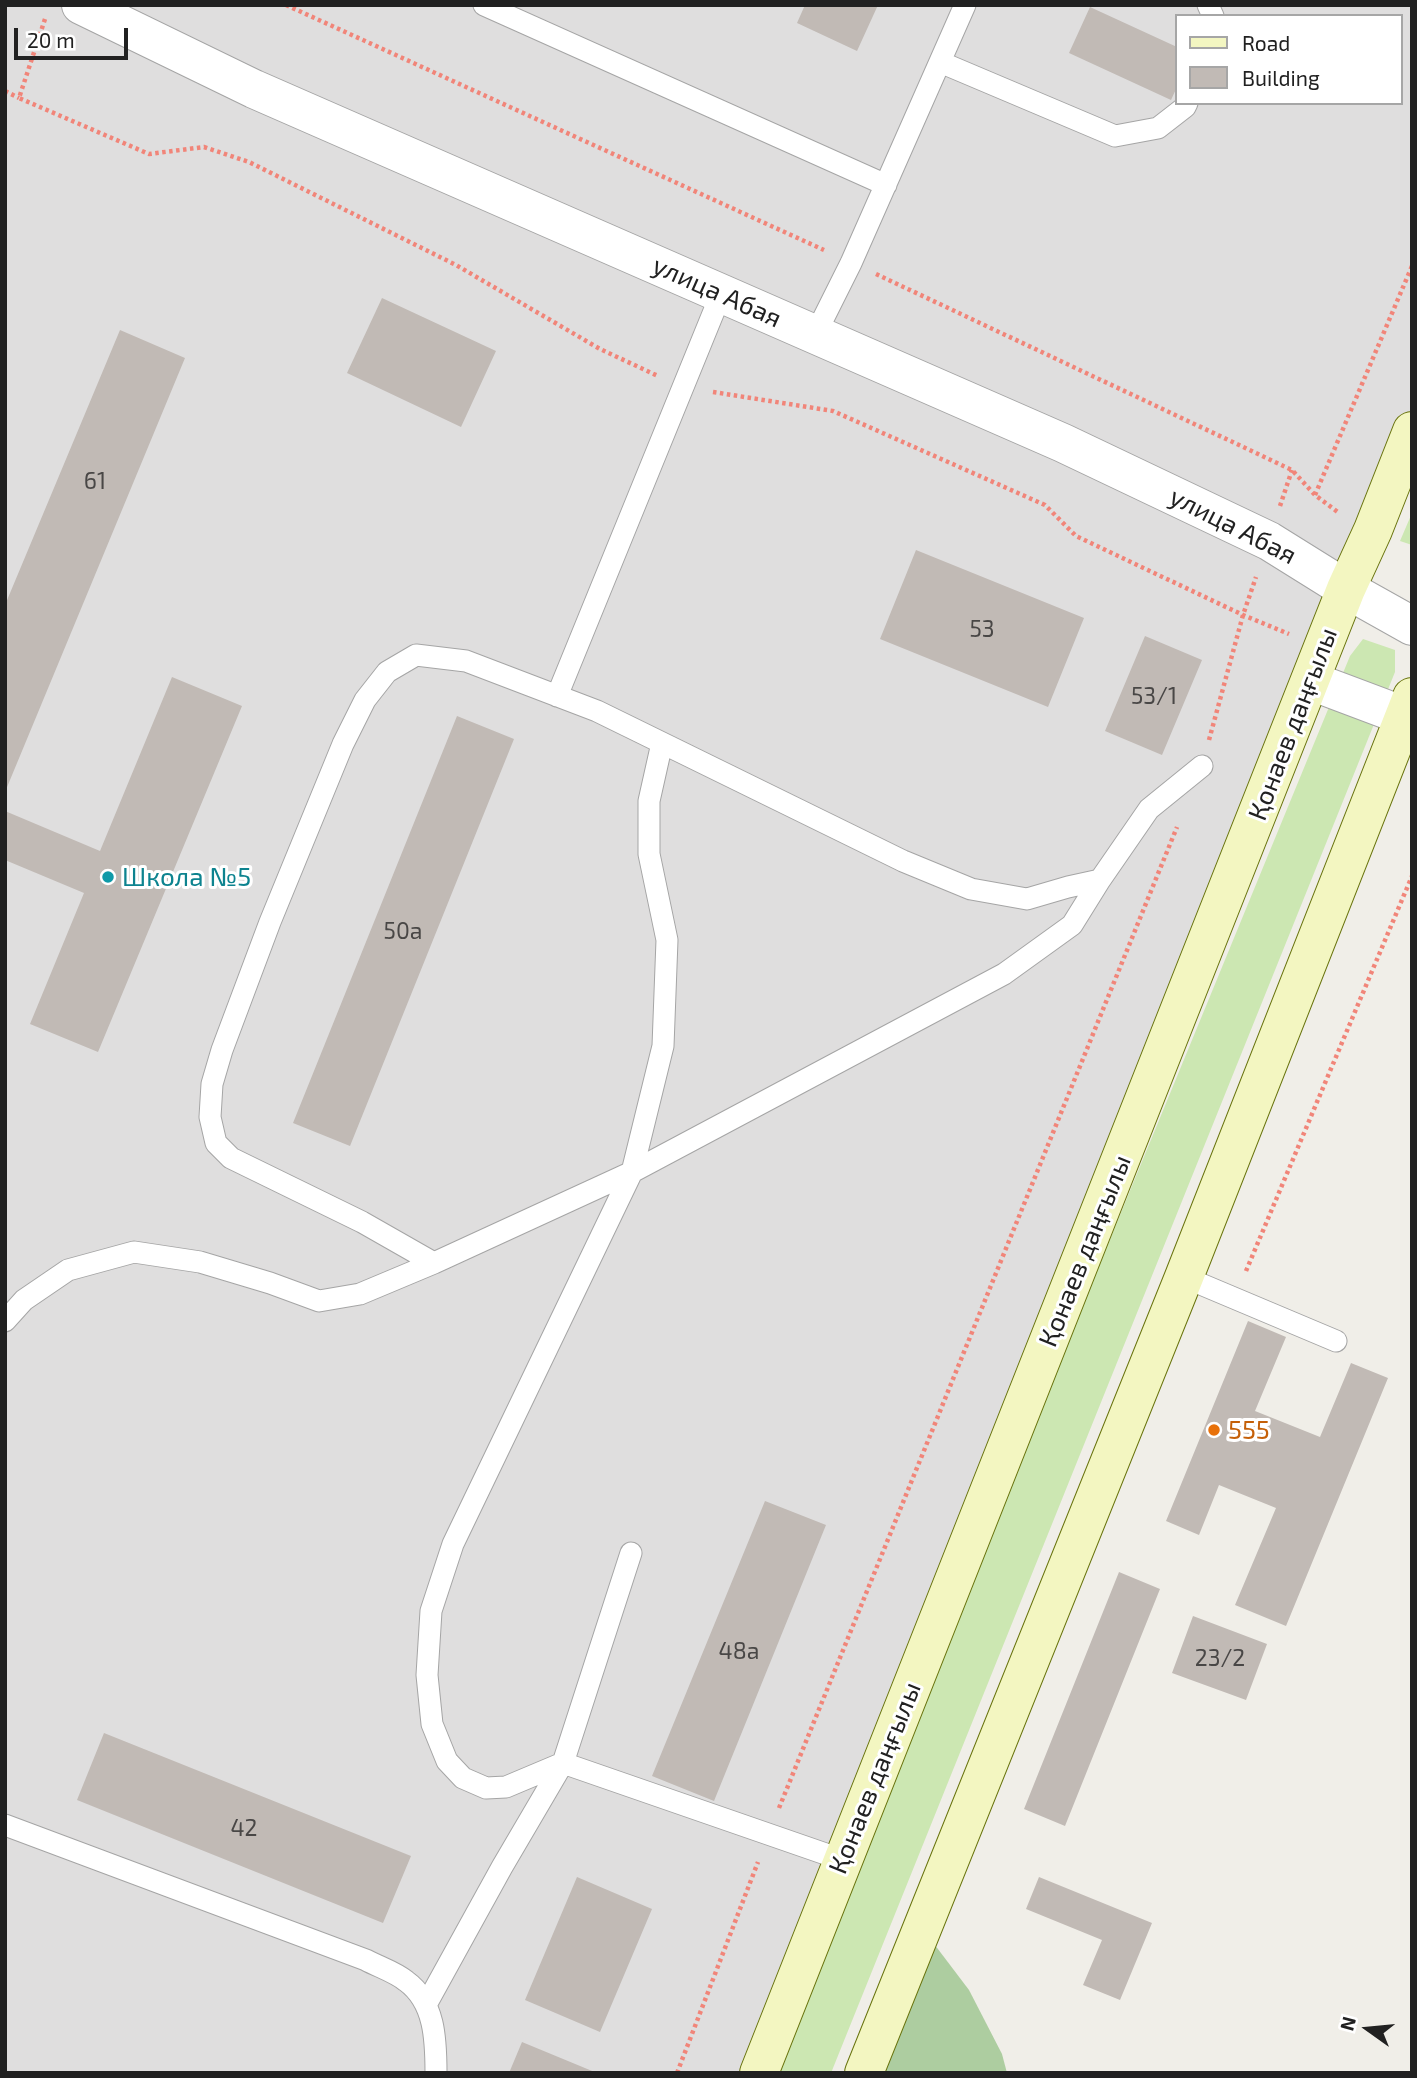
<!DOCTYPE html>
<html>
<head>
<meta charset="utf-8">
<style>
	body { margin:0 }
	#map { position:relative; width:1417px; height:2078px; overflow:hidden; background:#f0eee8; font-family:"Exo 2",sans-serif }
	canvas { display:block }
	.frame { position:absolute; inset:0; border:7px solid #212121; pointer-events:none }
	.legend { position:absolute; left:1175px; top:14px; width:228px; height:91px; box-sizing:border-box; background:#fff; border:2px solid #a6a6a6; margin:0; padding:9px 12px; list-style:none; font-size:21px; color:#212121 }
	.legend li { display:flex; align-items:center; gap:14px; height:35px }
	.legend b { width:35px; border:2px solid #a6a6a6 }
	.north { position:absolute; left:1333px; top:1994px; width:70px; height:70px; -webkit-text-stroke:5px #fff; paint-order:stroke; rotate:285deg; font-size:19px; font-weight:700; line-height:28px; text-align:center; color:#212121 }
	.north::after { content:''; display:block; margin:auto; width:24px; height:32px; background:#212121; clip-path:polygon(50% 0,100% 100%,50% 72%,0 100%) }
	.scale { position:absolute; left:14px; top:28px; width:114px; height:32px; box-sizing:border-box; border:4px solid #212121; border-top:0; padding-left:9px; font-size:21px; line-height:24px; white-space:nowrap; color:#212121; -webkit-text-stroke:5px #fff; paint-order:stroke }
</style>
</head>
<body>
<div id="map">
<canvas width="1417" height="2078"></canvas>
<div class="frame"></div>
<ul class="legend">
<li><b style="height:9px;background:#f3f6c1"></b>Road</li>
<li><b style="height:19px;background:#c1bab5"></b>Building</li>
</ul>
<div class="north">N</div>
<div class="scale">20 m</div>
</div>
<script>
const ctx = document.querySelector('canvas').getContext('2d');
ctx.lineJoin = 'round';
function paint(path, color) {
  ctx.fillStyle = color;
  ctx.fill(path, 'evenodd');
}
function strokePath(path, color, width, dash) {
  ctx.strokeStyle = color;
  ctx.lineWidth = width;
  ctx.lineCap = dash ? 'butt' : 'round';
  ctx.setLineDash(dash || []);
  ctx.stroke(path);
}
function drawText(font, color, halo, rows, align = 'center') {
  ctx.font = font + ' "Exo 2",sans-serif';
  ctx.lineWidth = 6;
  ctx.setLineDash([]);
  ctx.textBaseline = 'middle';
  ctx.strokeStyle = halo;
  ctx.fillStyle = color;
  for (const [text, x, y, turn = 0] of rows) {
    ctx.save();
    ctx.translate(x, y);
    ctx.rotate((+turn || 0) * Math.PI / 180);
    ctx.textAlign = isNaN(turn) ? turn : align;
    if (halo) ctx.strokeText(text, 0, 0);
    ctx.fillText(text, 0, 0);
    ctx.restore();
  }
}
const residential = new Path2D(`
	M5,5H1412V431L759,2073H5ZM1177,16H1401V103H1177Z`);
const grass = new Path2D(`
	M1412,513V545L1400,541Z
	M1363,639L1395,650V672L831,2073H767L1350,656Z`);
const forest = new Path2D(`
	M922,1928L969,1990L1002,2054L1007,2073H864Z`);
const building = new Path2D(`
	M805,5H878L857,51L797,23Z
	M1090,7L1177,47V87L1171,100L1069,53Z
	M382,298L496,351L461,427L347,373Z
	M120,330L185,358L5,792V605Z
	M916,550L1084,618L1048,707L880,639Z
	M1145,636L1202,660L1162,755L1105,731Z
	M172,677L242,706L98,1052L30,1024L84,893L5,860V811L100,851Z
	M457,716L514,739L350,1146L293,1123Z
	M1248,1321L1286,1337L1255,1411L1320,1437L1351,1363L1388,1378L1286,1626L1235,1605L1276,1508L1219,1485L1199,1535L1166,1521Z
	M765,1501L826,1525L714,1801L652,1776Z
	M1119,1572L1160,1589L1065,1826L1024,1809Z
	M1193,1616L1267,1644L1246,1700L1172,1673Z
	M104,1733L411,1856L383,1923L77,1800Z
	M577,1877L652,1909L600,2032L525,2000Z
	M1039,1877L1152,1923L1120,2000L1083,1985L1102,1940L1026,1909Z
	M522,2042L597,2073H509Z`);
const path = new Path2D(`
	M286,5L824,250
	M45,19L19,98L149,154L204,147L249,162L456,265L600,349L658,376
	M5,91L19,98
	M876,274L1292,470L1315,495L1339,513
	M713,392L833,411L1045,505L1076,536L1243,615L1289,634
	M1315,495L1412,266
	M1280,506L1292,470
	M1209,740L1243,615L1256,577
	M1246,1271L1412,876
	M779,1808L1177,827
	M677,2073L758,1862`);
const service = new Path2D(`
	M484,5L886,185
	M1208,5L1213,16
	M940,62L1115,136L1158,128L1185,107L1187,103
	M815,335L851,263L965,5
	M557,696L721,294
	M662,743L649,801V854L667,940L663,1046L632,1172L453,1544L431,1611L427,1675L432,1724L447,1761L463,1778L486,1788L506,1787L563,1763L843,1860
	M434,1263L362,1222L231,1158L216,1143L210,1117L212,1084L222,1050L270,922L343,744L365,700L387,672L416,655L466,661L597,711L903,861L971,889L1027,899L1068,887L1100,880L1149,809L1202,766
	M1184,1277L1336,1341
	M5,1321L24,1300L68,1270L134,1252L200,1262L270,1283L319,1301L360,1294L434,1263L632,1172L1004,974L1072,925L1100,880
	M5,1825L366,1960C379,1967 395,1972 406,1981C435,2002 436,2040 436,2073
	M427,2003L502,1867L563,1763L631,1553`);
const tertiary = new Path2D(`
	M81,5L254,89L1063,443L1269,541L1346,589L1412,626
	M1311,681L1412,719`);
const secondary = new Path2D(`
	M759,2073L1346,589L1373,530L1412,431
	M864,2073L1184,1277L1412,697`);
const markers = [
	[108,877,7,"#0f9aa8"],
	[1214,1430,7,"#e8710a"]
];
const numberNames = [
	["61",95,481],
	["53",982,629],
	["53/1",1154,696],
	["50а",403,931],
	["48а",739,1651],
	["23/2",1220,1658],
	["42",244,1828]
];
const streetNames = [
	["улица Абая",717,292,24],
	["улица Абая",1233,526,27],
	["Қонаев даңғылы",1293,724,-69],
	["Қонаев даңғылы",1085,1251,-68],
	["Қонаев даңғылы",875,1778,-68]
];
const cultureNames = [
	["Школа №5",122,877]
];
const foodNames = [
	["555",1228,1430]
];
paint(residential, '#dfdede');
paint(grass, '#cce7b2');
paint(forest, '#adcda0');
paint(building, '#c1bab5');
strokePath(service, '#a5a5a5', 23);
strokePath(tertiary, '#a5a5a5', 40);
strokePath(secondary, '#68730d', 40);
strokePath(path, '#f18579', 4.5, [3.5, 3.5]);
strokePath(service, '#fff', 21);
strokePath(tertiary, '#fff', 38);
strokePath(secondary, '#f3f6c1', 38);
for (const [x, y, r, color] of markers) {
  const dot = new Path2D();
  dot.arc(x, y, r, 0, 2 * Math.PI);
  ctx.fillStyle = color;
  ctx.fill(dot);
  strokePath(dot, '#fff', 2.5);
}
drawText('23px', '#494746', null, numberNames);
drawText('26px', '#212121', '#fff', streetNames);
drawText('26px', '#0d838f', '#fff', cultureNames, 'left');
drawText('26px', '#c56008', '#fff', foodNames, 'left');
</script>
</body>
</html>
